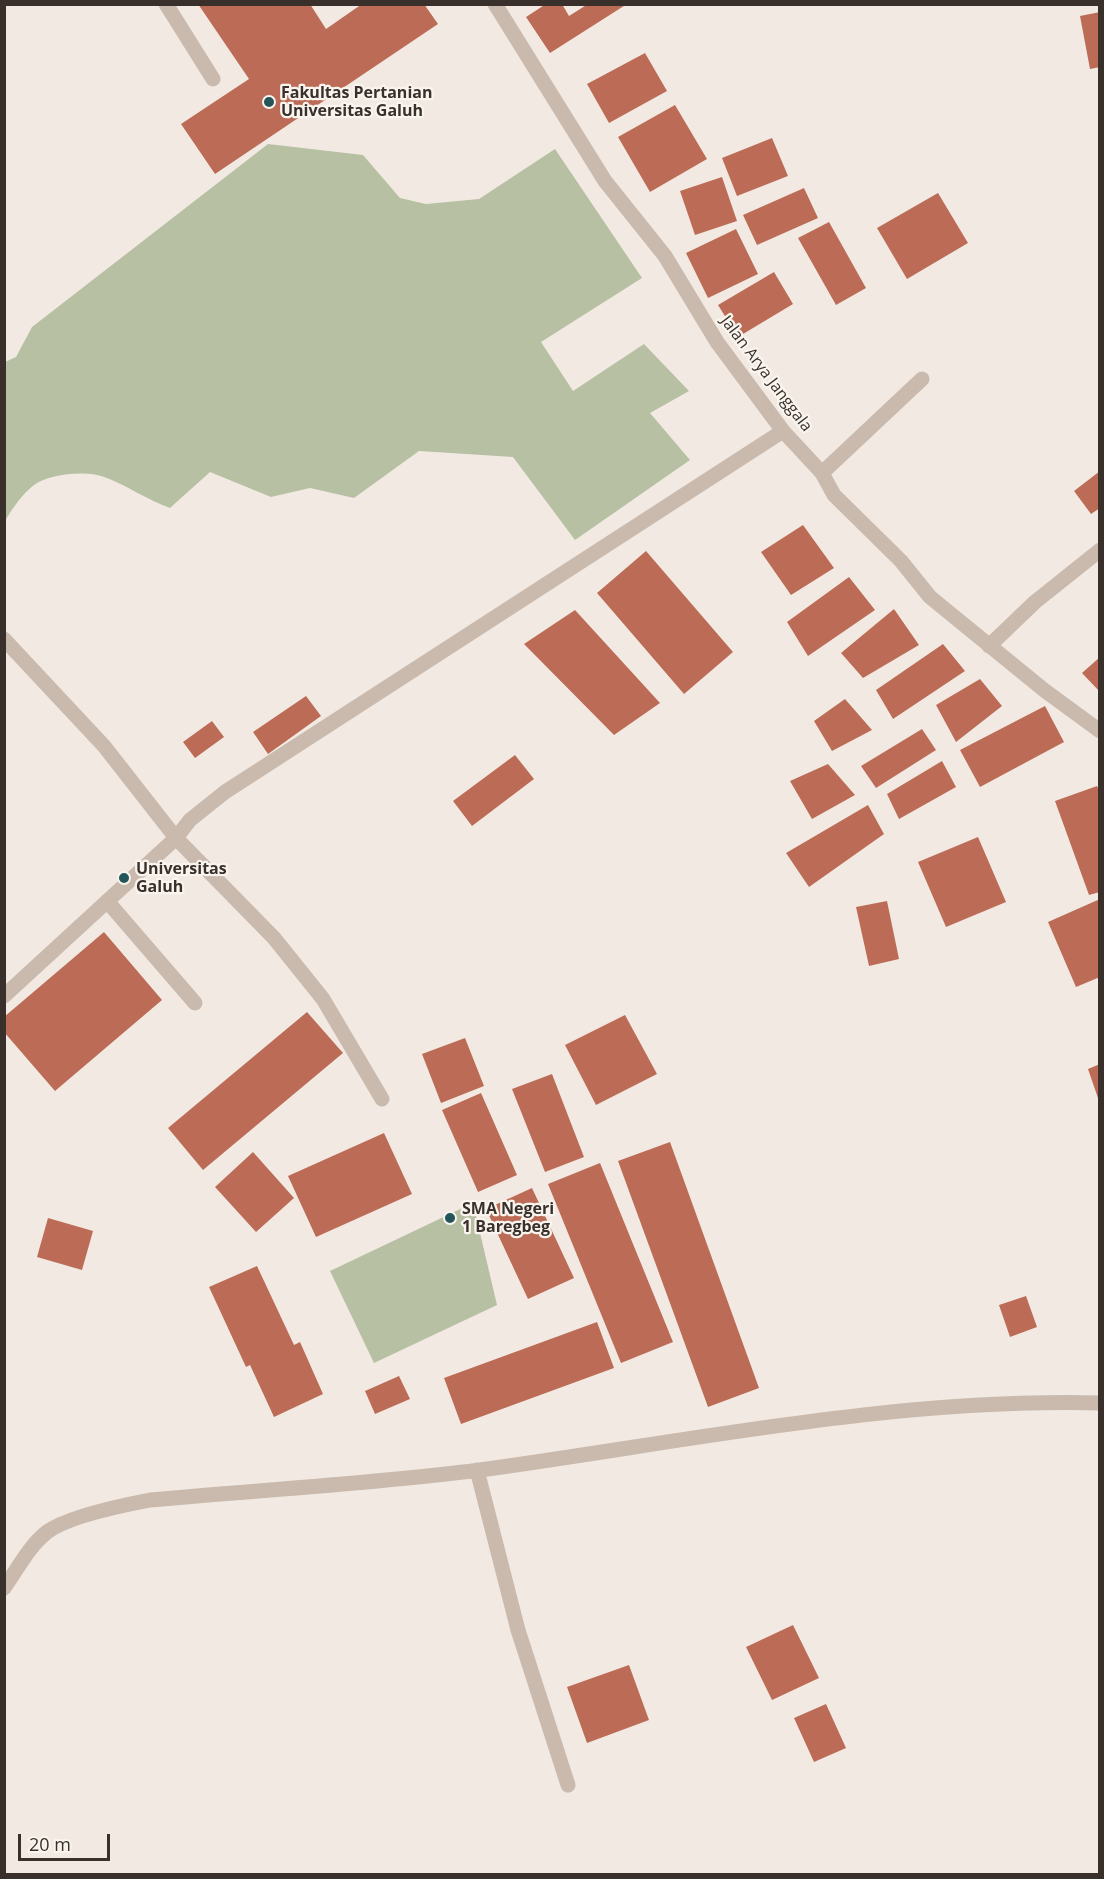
<!DOCTYPE html>
<html>
<head>
<meta charset="utf-8">
<style>
	body { margin:0 }
	#map { position:relative; width:1104px; height:1879px; overflow:hidden; background:#f2eae2; font-family:"Open Sans",sans-serif }
	canvas { display:block }
	.frame { position:absolute; inset:0; border:6px solid #39302c; pointer-events:none }
	.scale { position:absolute; left:18px; top:1834px; width:92px; height:27px; box-sizing:border-box; border:3px solid #39302c; border-top:0; padding-left:8px; font-size:18px; line-height:21px; white-space:nowrap; color:#39302c; -webkit-text-stroke:4px #faf4ee; paint-order:stroke }
</style>
</head>
<body>
<div id="map">
<canvas width="1104" height="1879"></canvas>
<div class="frame"></div>
<div class="scale">20 m</div>
</div>
<script>
const ctx = document.querySelector('canvas').getContext('2d');
ctx.lineJoin = 'round';
function paint(path, color) {
  ctx.fillStyle = color;
  ctx.fill(path, 'evenodd');
}
function strokePath(path, color, width, dash) {
  ctx.strokeStyle = color;
  ctx.lineWidth = width;
  ctx.lineCap = dash ? 'butt' : 'round';
  ctx.setLineDash(dash || []);
  ctx.stroke(path);
}
function drawText(font, color, halo, rows, align = 'center') {
  ctx.font = font + ' "Open Sans",sans-serif';
  ctx.lineWidth = 4.5;
  ctx.setLineDash([]);
  ctx.textBaseline = 'middle';
  ctx.strokeStyle = halo;
  ctx.fillStyle = color;
  for (const [text, x, y, turn = 0] of rows) {
    ctx.save();
    ctx.translate(x, y);
    ctx.rotate((+turn || 0) * Math.PI / 180);
    ctx.textAlign = isNaN(turn) ? turn : align;
    if (halo) ctx.strokeText(text, 0, 0);
    ctx.fillText(text, 0, 0);
    ctx.restore();
  }
}
const green = new Path2D(`
	M268,144L363,155L400,198L426,204L479,199L555,149L642,278L541,342L573,391L644,344L689,391L650,413L690,460L575,540L513,457L419,451L354,498L310,488L271,497L210,472L170,508C148,500 129,487 107,478C88,470 51,473 34,485C22,494 12,509 5,521V362L16,357L32,327Z
	M473,1203L497,1305L374,1363L330,1271Z`);
const building = new Path2D(`
	M198,4H310L326,29L362,4H424L438,24L215,174L181,124L249,79Z
	M546,4H562L569,16L588,4H627L550,53L526,17Z
	M1100,12V67L1090,69L1080,16Z
	M645,53L667,91L609,123L587,84Z
	M675,105L707,159L650,192L618,137Z
	M772,138L788,176L737,196L722,158Z
	M722,177L737,221L695,235L680,191Z
	M804,188L818,218L757,245L743,215Z
	M938,193L968,243L907,279L877,228Z
	M829,222L866,288L836,305L798,238Z
	M736,229L758,274L708,298L686,253Z
	M774,272L793,304L738,337L718,305Z
	M1100,471V508L1091,514L1074,491Z
	M803,525L834,568L791,595L761,552Z
	M646,551L733,652L684,694L597,593Z
	M849,577L875,610L808,656L787,622Z
	M894,609L919,645L863,678L841,653Z
	M575,610L660,703L614,735L524,644Z
	M943,644L965,671L893,719L876,690Z
	M1100,657V692L1082,673Z
	M980,679L1002,706L956,742L936,705Z
	M306,696L321,716L268,754L253,732Z
	M845,699L872,730L832,751L814,721Z
	M1045,706L1064,742L980,787L960,750Z
	M212,721L224,737L195,758L183,742Z
	M922,729L936,750L876,788L861,766Z
	M515,755L534,779L472,826L453,801Z
	M942,761L956,787L899,819L887,794Z
	M828,764L855,795L812,819L790,781Z
	M1097,786L1100,793V892L1089,895L1055,801Z
	M868,805L884,834L809,887L786,853Z
	M978,837L1006,902L946,927L918,862Z
	M1100,899V977L1076,987L1048,922Z
	M887,901L899,959L869,966L856,907Z
	M104,932L162,1000L55,1091L4,1032V1017Z
	M307,1012L343,1053L203,1170L168,1128Z
	M625,1015L657,1074L596,1105L565,1045Z
	M465,1038L484,1086L441,1103L422,1054Z
	M1100,1064V1101H1099L1088,1069Z
	M552,1074L584,1157L545,1172L512,1089Z
	M481,1093L517,1175L478,1192L442,1110Z
	M384,1133L412,1194L316,1237L288,1176Z
	M670,1142L759,1388L708,1407L618,1161Z
	M253,1152L294,1198L256,1232L215,1187Z
	M600,1163L673,1342L621,1363L548,1184Z
	M532,1188L574,1278L528,1299L486,1209Z
	M48,1218L93,1231L82,1270L37,1257Z
	M257,1266L294,1345L300,1342L323,1394L274,1417L250,1365L246,1367L209,1287Z
	M1026,1296L1037,1327L1010,1337L999,1305Z
	M597,1322L614,1368L461,1424L444,1378Z
	M399,1376L410,1399L375,1414L365,1391Z
	M793,1625L819,1678L772,1700L746,1647Z
	M629,1665L649,1720L587,1743L567,1687Z
	M826,1704L846,1748L814,1762L794,1718Z`);
const minor = new Path2D(`
	M166,4L213,79
	M495,4L605,181L665,256L717,342L783,431L822,473L834,495L901,561L930,597L1044,690L1100,731
	M822,473L922,379
	M4,639L104,746L176,838L274,938L323,999L382,1099
	M989,646L1035,602L1100,550
	M107,901L195,1003
	M4,996L176,838L190,820L225,792L783,431
	M477,1470L518,1630L568,1785
	M4,1588C17,1570 29,1546 47,1532C67,1517 124,1505 150,1500C259,1490 370,1484 480,1470C685,1442 891,1398 1100,1403`);
const markers = [
	[269,102,6,"#245558"],
	[124,878,6,"#245558"],
	[450,1218,6,"#245558"]
];
const poiNames = [
	["Fakultas Pertanian",281,93],
	["Universitas Galuh",281,111],
	["Universitas",136,869],
	["Galuh",136,887],
	["SMA Negeri",462,1209],
	["1 Baregbeg",462,1227]
];
const streetNames = [
	["Jalan Arya Janggala",766,374,53]
];
paint(green, '#b7c0a3');
paint(building, '#bc6c56');
strokePath(minor, '#cabaae', 15);
for (const [x, y, r, color] of markers) {
  const dot = new Path2D();
  dot.arc(x, y, r, 0, 2 * Math.PI);
  ctx.fillStyle = color;
  ctx.fill(dot);
  strokePath(dot, '#faf4ee', 2);
}
drawText('bold 16px', '#39302c', '#faf4ee', poiNames, 'left');
drawText('16px', '#39302c', '#faf4ee', streetNames);
</script>
</body>
</html>
